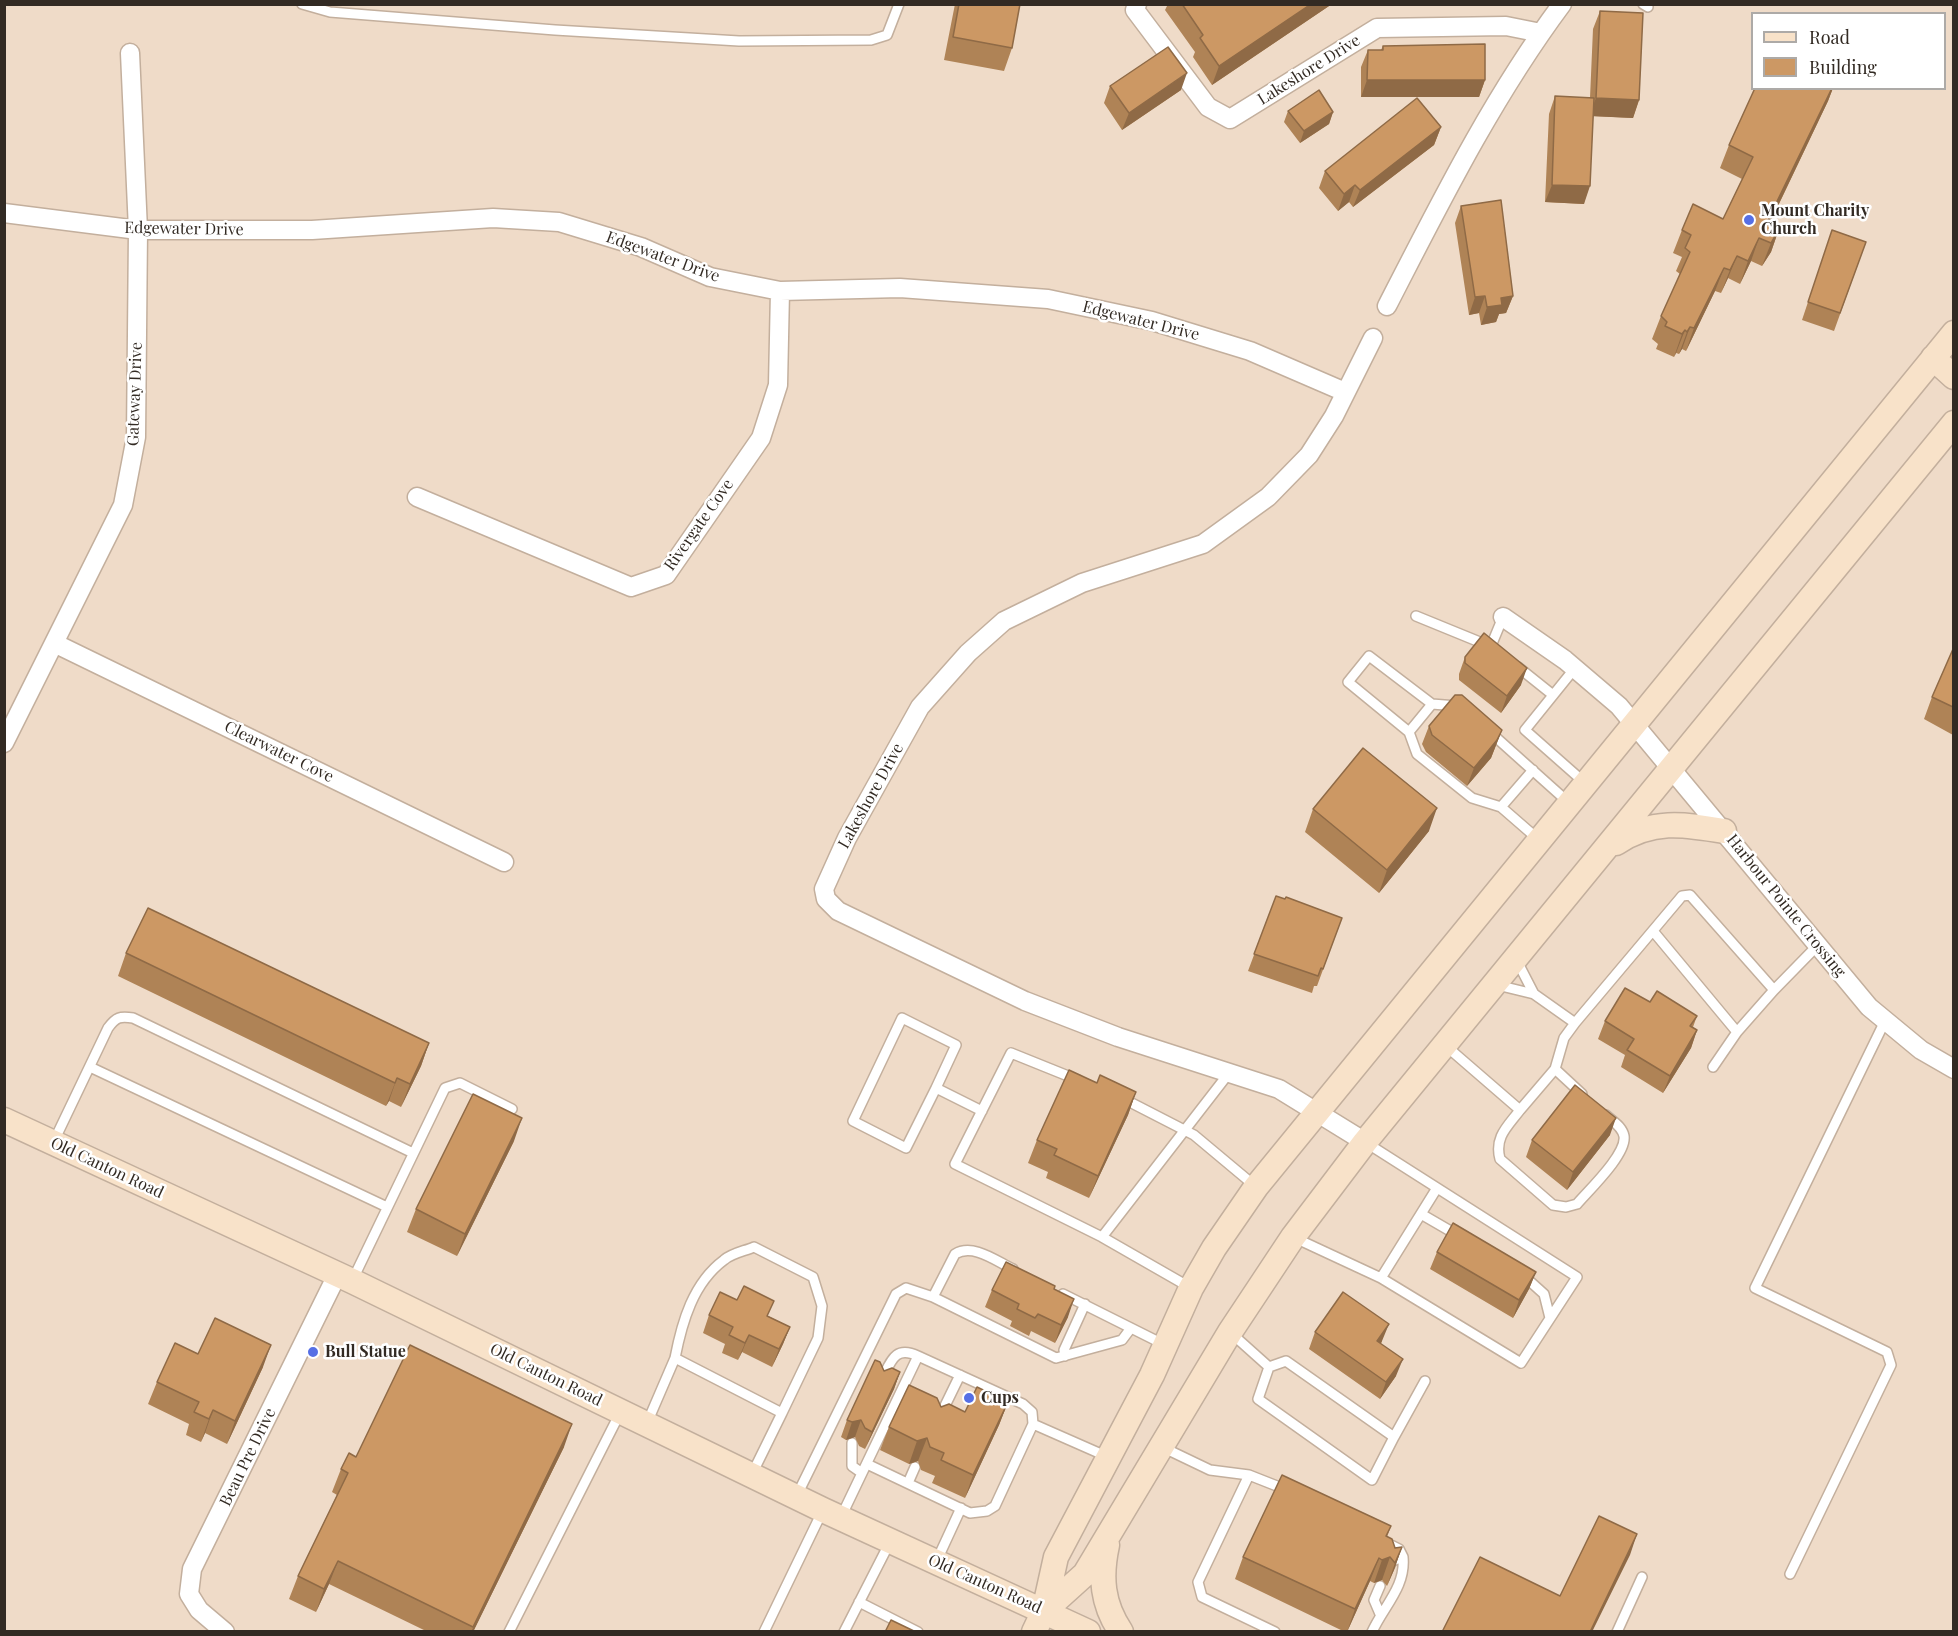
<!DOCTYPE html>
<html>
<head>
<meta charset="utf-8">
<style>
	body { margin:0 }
	#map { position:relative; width:1958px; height:1636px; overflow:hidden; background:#efdbc8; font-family:"Playfair Display",serif }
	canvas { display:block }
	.frame { position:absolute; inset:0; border:6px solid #322a23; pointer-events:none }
	.legend { position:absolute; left:1751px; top:12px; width:195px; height:78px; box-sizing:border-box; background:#fff; border:2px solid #adaaa7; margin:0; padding:8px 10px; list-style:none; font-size:18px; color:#322a23 }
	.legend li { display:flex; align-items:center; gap:12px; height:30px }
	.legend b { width:30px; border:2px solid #adaaa7 }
</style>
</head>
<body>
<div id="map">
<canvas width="1958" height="1636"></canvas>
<div class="frame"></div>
<ul class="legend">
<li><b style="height:8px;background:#f8e2c9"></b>Road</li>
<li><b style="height:16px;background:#cc9864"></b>Building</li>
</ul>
</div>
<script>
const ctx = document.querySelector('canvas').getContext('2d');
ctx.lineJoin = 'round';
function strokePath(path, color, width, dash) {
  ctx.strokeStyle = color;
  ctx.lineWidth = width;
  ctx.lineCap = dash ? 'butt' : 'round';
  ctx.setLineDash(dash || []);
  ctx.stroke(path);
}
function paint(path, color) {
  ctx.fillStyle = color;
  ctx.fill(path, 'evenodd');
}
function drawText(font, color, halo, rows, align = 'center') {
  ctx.font = font + ' "Playfair Display",serif';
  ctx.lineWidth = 5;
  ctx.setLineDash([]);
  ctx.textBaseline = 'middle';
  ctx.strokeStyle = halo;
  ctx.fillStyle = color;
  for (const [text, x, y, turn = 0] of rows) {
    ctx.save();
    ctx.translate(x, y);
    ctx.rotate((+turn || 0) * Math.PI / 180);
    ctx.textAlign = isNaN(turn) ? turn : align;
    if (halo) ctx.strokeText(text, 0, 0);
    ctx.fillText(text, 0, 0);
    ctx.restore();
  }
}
const lane = new Path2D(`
	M302,4L330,12L555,30L739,41L871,40L887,35L899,4
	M1643,4L1648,7
	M1416,616L1487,645
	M1491,646L1503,617
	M1518,667L1553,695
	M1575,668L1525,730L1585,783
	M1457,706L1432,704L1369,656L1348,682L1409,732L1417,754L1472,798L1501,807L1539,840
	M1409,732L1432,704
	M1491,733L1568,802
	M1501,807L1533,770
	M1653,931L1737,1032L1774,990
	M1517,961L1534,994
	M1497,985L1534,994L1575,1023L1682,896L1690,895L1774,990L1818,945
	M1446,1046L1520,1110L1555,1069L1582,1094
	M90,1067L387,1207
	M1713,1067L1737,1032
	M1555,1069L1564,1038L1575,1023
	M1078,1080L1011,1053L955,1164L1102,1237
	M936,1088L906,1148L853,1121L902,1018L956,1045L936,1088L982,1111
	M1122,1098L1194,1135L1255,1186
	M1520,1110C1508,1126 1494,1137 1500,1159L1553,1205L1566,1207L1577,1204C1589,1190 1627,1154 1624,1136C1622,1126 1612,1121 1606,1115
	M54,1141L108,1028C116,1017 120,1016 133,1018L413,1153
	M1421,1214L1459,1236
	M1295,1238L1381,1278L1521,1363L1577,1277L1365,1142
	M1013,1269C996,1261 973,1243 955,1254L933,1297L1056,1358L1122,1340L1131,1328
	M1524,1276L1544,1294L1550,1318
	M1381,1278L1437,1188
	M353,1279L445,1088L460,1083L512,1109
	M1191,1288L1102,1237L1229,1073
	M1063,1294L1163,1344
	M1231,1333L1269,1367
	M1065,1356L1064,1350L1085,1304
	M675,1358C682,1322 693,1283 724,1260C732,1253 745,1251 754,1247L813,1277L822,1306L818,1338L782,1413
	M1286,1361L1394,1437L1372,1480L1258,1399L1269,1367Z
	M881,1381C891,1362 894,1345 918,1356
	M940,1416L960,1375
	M647,1423L675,1358L782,1413L752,1474
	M1394,1437L1425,1381
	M852,1443V1466L862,1473
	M1162,1447L1210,1470L1249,1475L1287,1490
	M867,1464L970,1513L987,1511L995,1506L1033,1424
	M1249,1475L1198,1582L1202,1597L1275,1632
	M908,1483L915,1467
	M797,1495L896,1294L906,1288L933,1297
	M841,1517L918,1356L1023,1404L1032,1412L1033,1424L1108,1457
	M937,1560L961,1508
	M1390,1565L1392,1561L1403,1557L1399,1549L1391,1545
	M1790,1574L1891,1365L1887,1352L1755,1288L1885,1021
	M859,1602L918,1632
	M1380,1614L1374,1600L1380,1586
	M509,1632L620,1413
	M764,1632L822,1512
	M844,1632L890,1542
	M1372,1632C1383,1607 1406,1587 1403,1557
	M1617,1632L1642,1577`);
const street = new Path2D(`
	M1137,4L1135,10L1208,107L1230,119L1377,28L1506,26L1541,33
	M4,213L138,230H312L493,218L559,222L641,247L710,277L780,291L900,288L1048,299L1152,321L1250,351L1345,392
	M1387,306C1440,203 1492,98 1562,4
	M417,497L631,587L666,575L761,438L778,385L780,291
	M1503,617L1565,660L1619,706L1869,1007L1921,1050L1954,1069
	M54,643L504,862
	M4,743L123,505L136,437L138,230L130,53
	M1365,1142L1279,1089L1118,1037L1025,1001L838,911L826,899L824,889L847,838L920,707L968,653L1004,621L1082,583L1203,544L1268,497L1309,455L1334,416L1373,338
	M225,1632L199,1610L189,1594L192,1569L337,1275`);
const secondary = new Path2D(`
	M1933,358L1954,377
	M1616,843C1652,819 1683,824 1724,831
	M4,1120L352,1281L823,1510L1088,1632
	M1107,1545C1100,1577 1102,1604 1121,1632
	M1044,1611L1085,1574L1230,1332L1293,1237L1365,1142L1954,423
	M1034,1632L1044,1611L1056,1557L1152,1375L1191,1288L1214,1248L1256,1187L1954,333`);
const wall = new Path2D(`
	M955,4H1020L1012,48L1004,71L944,60Z
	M1168,4H1332L1212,85L1193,57L1195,52L1165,10Z
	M1600,11L1639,100L1633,118L1593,116L1584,204L1545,202L1549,114L1555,96L1590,98L1593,29Z
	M1383,46L1485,80L1479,97H1361V67L1368,50H1381Z
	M1110,86L1181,90L1122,130L1104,103Z
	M1755,88H1833L1828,101L1769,225L1779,229L1771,252L1762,266L1751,261L1740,284L1728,278L1721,293L1715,291L1686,351L1682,349L1679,354L1676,353L1674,357L1656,349L1658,344L1652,339L1661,316L1680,274L1676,271L1682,257L1673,253L1682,230L1723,219L1742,179L1720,168L1729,145Z
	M1288,111L1333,112L1329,124L1300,143L1284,122Z
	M1441,127L1434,145L1353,207L1349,202L1338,211L1319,188L1325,171Z
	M1461,206L1513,296L1506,313L1499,314L1496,322L1481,325L1479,313L1469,315L1455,223Z
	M1866,242L1834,331L1802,320L1826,248Z
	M1953,649V735L1924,719L1932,697Z
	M1465,657L1521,685L1501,713L1459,680V674Z
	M1429,726L1502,730L1491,758L1467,786L1426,752L1422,744Z
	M1313,809L1429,831L1379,893L1305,832Z
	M1276,896L1342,918L1317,986H1314L1312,993L1248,971Z
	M126,953L429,1043L421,1066L401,1107L389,1101L386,1106L118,976Z
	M1650,1002L1697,1016L1693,1027L1697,1030L1691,1048L1663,1093L1621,1067L1625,1055L1598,1039L1605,1021Z
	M1097,1083L1136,1092L1128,1115L1089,1198L1046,1178L1048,1172L1028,1163L1037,1140Z
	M1610,1135L1567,1190L1526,1157L1532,1140Z
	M514,1141L457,1256L407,1232L416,1209Z
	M1437,1252L1536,1272L1529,1289L1513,1318L1430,1269Z
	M1054,1289L1068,1317L1055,1343L1031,1331L1029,1336L1010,1326L1012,1321L985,1307L992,1290Z
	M709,1315L768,1316L790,1327L783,1344L772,1367L742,1352L738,1360L722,1353L725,1344L703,1333Z
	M1315,1332L1382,1341L1381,1344L1396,1376L1380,1399L1309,1349Z
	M198,1354L263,1367L227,1444L205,1433L201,1442L186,1435L189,1424L148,1404L157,1382Z
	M884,1371L900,1372L894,1389L865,1449L859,1446L855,1437L846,1440L841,1437L847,1420Z
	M1008,1402L999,1425L965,1498L932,1483L935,1476L921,1470L918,1461L909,1464L880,1450L889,1427L941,1407L965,1412Z
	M564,1447L473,1632H428L329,1584L316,1612L289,1599L298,1576L337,1495L332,1492L341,1469L356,1457Z
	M1391,1526L1387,1537L1395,1548L1402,1547L1394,1570L1387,1586L1382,1580L1374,1583L1370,1581L1347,1632H1345L1235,1579L1243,1557Z`);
const shadedWall = new Path2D(`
	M1311,4H1332L1212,85L1219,66Z
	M1187,73L1181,90L1122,130L1129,113Z
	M1367,80H1485L1479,97H1361Z
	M1832,88H1833L1828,101L1762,239L1766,224Z
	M1596,98L1639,100L1633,118L1589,116Z
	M1333,112L1329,124L1300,143L1304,131Z
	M1441,127L1434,145L1353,207L1360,190Z
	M1355,185L1349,202L1338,211L1344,194Z
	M1552,185L1590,186L1584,204L1545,202Z
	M1779,229L1771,252L1762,266L1771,243Z
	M1759,238L1751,261L1740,284L1748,261Z
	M1737,256L1728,278L1721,293L1730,270Z
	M1724,268L1715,291L1686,351L1694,328Z
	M1485,296L1479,313L1469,315L1475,297Z
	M1513,296L1506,313L1499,314L1496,322L1481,325L1487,307L1501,298Z
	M1690,327L1682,349L1679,354L1687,332Z
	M1685,330L1676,353L1674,357L1682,334Z
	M1527,668L1521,685L1501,713L1507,696Z
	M1502,730L1491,758L1467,786L1474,768Z
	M1437,808L1429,831L1379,893L1387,870Z
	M1697,1030L1691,1048L1663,1093L1670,1076Z
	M429,1043L421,1066L401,1107L410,1084Z
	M397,1078L389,1101L386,1106L395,1083Z
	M1136,1092L1128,1115L1089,1198L1098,1176Z
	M522,1118L514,1141L457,1256L465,1234Z
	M1616,1118L1610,1135L1567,1190L1573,1172Z
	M1536,1272L1529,1289L1513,1318L1519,1300Z
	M1074,1299L1068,1317L1055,1343L1061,1325Z
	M1389,1324L1382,1341L1371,1358L1377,1341Z
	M790,1327L783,1344L772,1367L779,1349Z
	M749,1335L742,1352L738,1360L745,1343Z
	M271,1345L263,1367L227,1444L235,1421Z
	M1403,1359L1396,1376L1380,1399L1386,1382Z
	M900,1372L894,1389L865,1449L872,1432Z
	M1008,1402L999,1425L965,1498L973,1475Z
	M213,1410L205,1433L201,1442L209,1419Z
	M861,1420L855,1437L846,1440L852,1422Z
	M572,1424L564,1447L473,1632H471Z
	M927,1438L918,1461L909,1464L917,1441Z
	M1637,1534L1630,1555L1592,1632H1590Z
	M1402,1547L1394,1570L1387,1586L1395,1563Z
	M1390,1557L1382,1580L1374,1583L1382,1560Z
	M1379,1558L1370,1581L1347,1632L1355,1609Z
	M338,1561L329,1584L316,1612L324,1589Z`);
const building = new Path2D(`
	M959,4H1020L1012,48L953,37Z
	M1182,4H1311L1219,66L1200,38L1203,35Z
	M1600,11L1643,13L1639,100L1596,98Z
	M1485,44V80H1367L1368,50H1383V46Z
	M1168,47L1187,73L1129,113L1110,86Z
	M1755,88H1832L1766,224L1779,229L1771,243L1759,238L1748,261L1737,256L1730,270L1724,268L1694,328L1690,327L1687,332L1685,330L1682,334L1665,326L1667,322L1661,316L1690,252L1685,248L1691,235L1682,230L1693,204L1723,219L1753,157L1729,145Z
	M1319,90L1333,112L1304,131L1288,111Z
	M1555,96L1594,98L1590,186L1552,185Z
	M1417,98L1441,127L1360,190L1355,185L1344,194L1325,171Z
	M1501,200L1513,296L1501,298L1502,305L1487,307L1485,296L1475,297L1461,206Z
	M1832,230L1866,242L1840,313L1808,302Z
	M1484,633L1527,668L1507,696L1465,663V657Z
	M1953,649V707L1932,697Z
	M1455,695H1462L1502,730L1497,740L1474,768L1432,735L1429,726Z
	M1363,748L1437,808L1387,870L1313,809Z
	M1276,896L1285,899L1286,897L1342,918L1323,969L1321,968L1318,976L1254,954Z
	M148,908L429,1043L410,1084L397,1078L395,1083L126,953Z
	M1625,988L1650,1002L1657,991L1697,1016L1690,1026L1697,1030L1670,1076L1627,1050L1634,1039L1605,1021Z
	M1069,1070L1097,1083L1100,1075L1136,1092L1098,1176L1054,1155L1057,1149L1037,1140Z
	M1575,1085L1616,1118L1573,1172L1532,1140Z
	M473,1094L522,1118L465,1234L416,1209Z
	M1453,1223L1536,1272L1519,1300L1437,1252Z
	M1006,1262L1055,1286L1054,1289L1074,1299L1061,1325L1038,1314L1035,1318L1017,1309L1019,1304L992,1290Z
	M744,1286L774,1301L767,1316L790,1327L779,1349L749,1335L745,1343L729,1335L733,1327L709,1315L720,1292L737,1300Z
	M1343,1292L1389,1324L1377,1341L1403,1359L1386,1382L1315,1332Z
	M215,1318L271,1345L235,1421L213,1410L209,1419L194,1412L199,1402L157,1382L175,1343L198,1354Z
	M410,1345L572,1424L473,1627L338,1561L324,1589L298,1576L348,1473L341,1469L349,1453L356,1457Z
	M875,1360L880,1362L884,1371L892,1368L900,1372L872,1432L865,1428L861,1420L852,1422L847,1420Z
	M909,1385L937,1398L941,1407L949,1404L965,1412L977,1387L1008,1402L973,1475L941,1460L944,1453L930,1447L927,1438L917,1441L889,1427Z
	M1282,1475L1391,1526L1386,1536L1392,1539L1395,1548L1402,1547L1395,1563L1390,1557L1382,1560L1379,1558L1355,1609L1243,1557Z
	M1599,1516L1637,1534L1590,1632H1442L1480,1557L1560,1596Z
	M891,1620L916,1632H885Z`);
const markers = [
	[1749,220,6,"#566fe5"],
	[313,1352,6,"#566fe5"],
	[969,1398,6,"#566fe5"]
];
const streetNames = [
	["Lakeshore Drive",1309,70,-32],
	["Edgewater Drive",184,229,1],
	["Edgewater Drive",663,257,20],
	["Edgewater Drive",1141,321,14],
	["Gateway Drive",135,394,-88],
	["Rivergate Cove",699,525,-55],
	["Clearwater Cove",279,752,26],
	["Lakeshore Drive",871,796,-61],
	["Harbour Pointe Crossing",1786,906,51],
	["Old Canton Road",107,1168,25],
	["Old Canton Road",546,1375,26],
	["Beau Pre Drive",248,1457,-64],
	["Old Canton Road",985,1584,24]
];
const poiNames = [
	["Mount Charity",1761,211],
	["Church",1761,229],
	["Bull Statue",325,1352],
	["Cups",981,1398]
];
strokePath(lane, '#c3af9d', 12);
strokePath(street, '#c3af9d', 21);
strokePath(secondary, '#c3af9d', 27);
strokePath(lane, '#fff', 9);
strokePath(street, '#fff', 18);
strokePath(secondary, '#f8e2c9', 24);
paint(wall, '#af8356');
paint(shadedWall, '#8f6a46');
paint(building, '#cc9864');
strokePath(building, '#8f6a46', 1.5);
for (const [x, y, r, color] of markers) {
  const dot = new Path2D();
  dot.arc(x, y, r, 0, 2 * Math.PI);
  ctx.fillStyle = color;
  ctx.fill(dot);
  strokePath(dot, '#fff', 2);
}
drawText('16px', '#322a23', '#fff', streetNames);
drawText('bold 16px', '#322a23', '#fff', poiNames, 'left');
</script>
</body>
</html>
